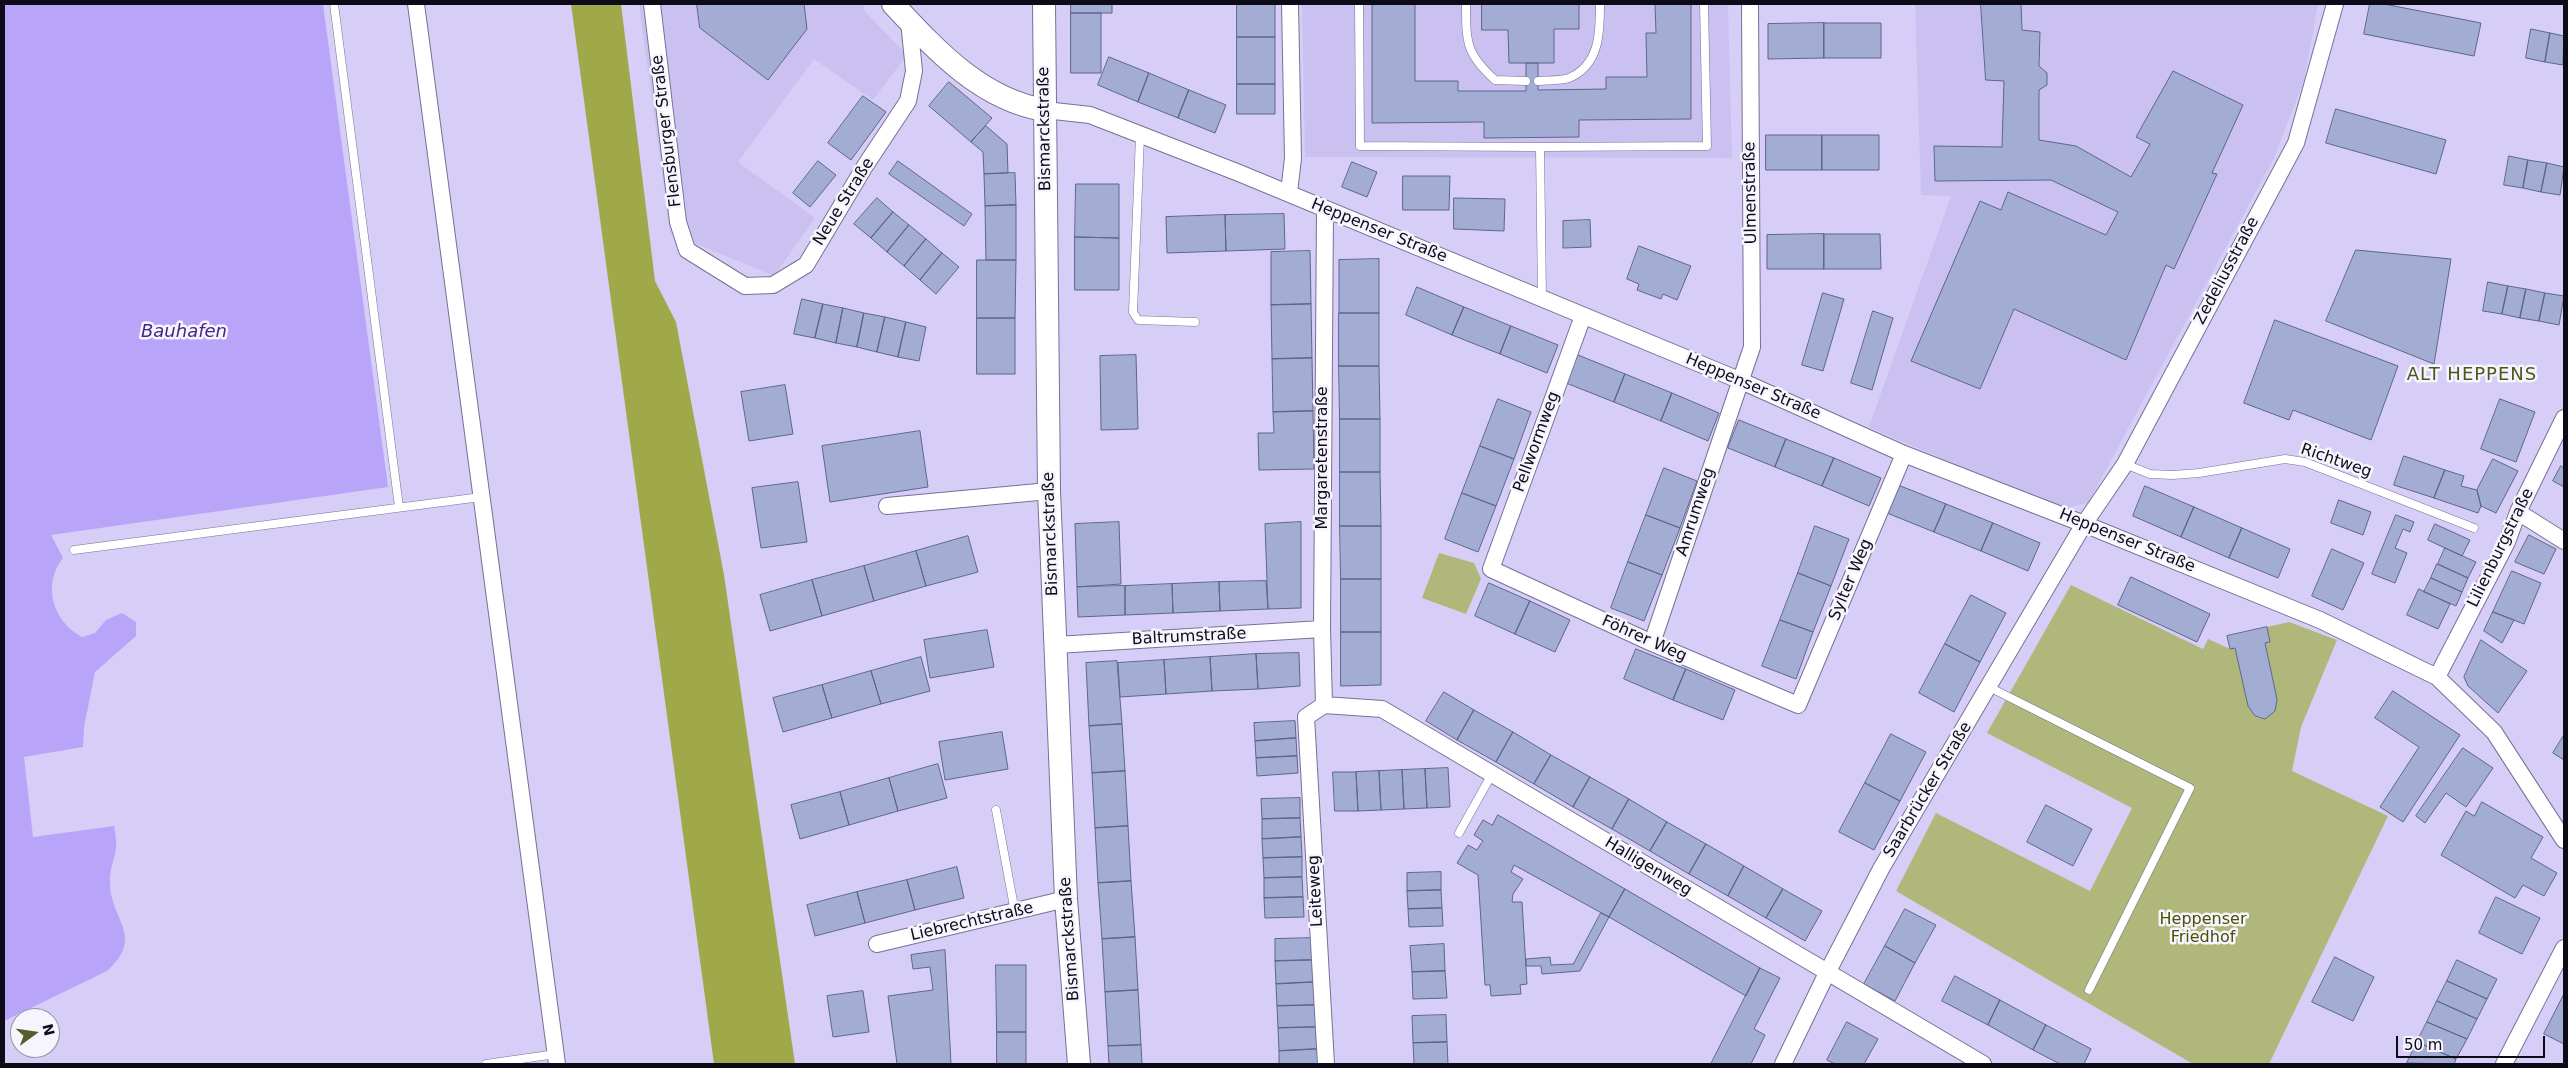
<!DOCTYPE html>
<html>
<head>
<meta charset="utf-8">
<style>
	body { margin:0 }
	#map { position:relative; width:2568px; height:1068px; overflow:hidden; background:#d6cef7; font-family:"DejaVu Sans",sans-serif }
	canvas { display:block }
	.frame { position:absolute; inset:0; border:5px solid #0e0b19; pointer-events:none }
	.north { position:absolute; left:10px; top:1008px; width:50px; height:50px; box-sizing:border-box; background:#f6f4fd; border:1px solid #9997a2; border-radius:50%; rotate:76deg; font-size:14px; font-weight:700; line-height:20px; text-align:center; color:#0e0b19 }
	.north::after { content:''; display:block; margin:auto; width:18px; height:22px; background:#575c2a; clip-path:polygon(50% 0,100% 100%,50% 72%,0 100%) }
	.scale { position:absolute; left:2396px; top:1036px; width:149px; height:22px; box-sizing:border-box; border:2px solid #0e0b19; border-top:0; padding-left:6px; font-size:15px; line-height:18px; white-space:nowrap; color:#0e0b19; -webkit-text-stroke:4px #f6f4fd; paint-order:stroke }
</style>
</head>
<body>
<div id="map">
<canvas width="2568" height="1068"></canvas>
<div class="frame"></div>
<div class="north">N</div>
<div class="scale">50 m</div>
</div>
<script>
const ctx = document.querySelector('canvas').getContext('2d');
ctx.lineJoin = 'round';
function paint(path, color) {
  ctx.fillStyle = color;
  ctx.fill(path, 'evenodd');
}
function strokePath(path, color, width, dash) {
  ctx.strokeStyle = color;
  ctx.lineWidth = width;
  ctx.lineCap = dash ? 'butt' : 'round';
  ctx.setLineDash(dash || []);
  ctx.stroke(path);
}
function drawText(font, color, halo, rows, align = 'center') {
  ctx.font = font + ' "DejaVu Sans",sans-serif';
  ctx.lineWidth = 5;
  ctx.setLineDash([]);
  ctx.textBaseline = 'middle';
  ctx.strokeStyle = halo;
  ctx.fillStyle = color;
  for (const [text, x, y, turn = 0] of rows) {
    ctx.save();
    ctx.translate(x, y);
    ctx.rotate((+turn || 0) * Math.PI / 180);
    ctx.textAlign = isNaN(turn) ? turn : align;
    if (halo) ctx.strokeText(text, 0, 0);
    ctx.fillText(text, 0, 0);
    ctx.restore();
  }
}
const built = new Path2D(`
	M639,4H863L865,12L907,55L873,100L814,59L738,162L815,218L774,276L670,233Z
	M1302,4H1728L1732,158L1305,157Z
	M1915,4H2318L2304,80L2274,158L2088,503L2059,509L1869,427L1951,196L1921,195Z`);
const green = new Path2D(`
	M1439,553L1474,563L1481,579L1466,614L1422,598Z
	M2071,585L2203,649L2208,639L2230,649L2235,648L2248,706L2255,717L2265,719L2275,711L2277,699L2265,643L2270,642L2267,627L2289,622L2337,640L2301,727L2292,771L2388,816L2269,1064H2193L1896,891L1936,813L2090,891L2132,808L1987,733Z`);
const forest = new Path2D(`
	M571,4H621L655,281L676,322L724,575L795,1064H714Z`);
const water = new Path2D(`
	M4,4H323L388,487L51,535L63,558C42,584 52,621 82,637L95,633L106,620L122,613L136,622V636L95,672L84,727L83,747L24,757L33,837L114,826C115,833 117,842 116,849C114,861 109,871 110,883C110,920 146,936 107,971L4,1021Z`);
const building = new Path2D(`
	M697,4H804L807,29L768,80L700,28Z
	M1071,4H1112V13H1071Z
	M1237,4H1275V37H1237Z
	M1415,4V81H1458V91H1526V63H1538V90L1606,89V77H1647L1646,33H1656L1655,4H1691V119L1579,120V137L1484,138V122L1372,123V5Z
	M1482,4H1579V29H1554V63H1509L1508,30H1482Z
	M1981,4H2021L2022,30L2040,32L2039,66L2047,73V85L2039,90V140L2076,146L2131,177L2150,144L2136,137L2173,71L2243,105L2212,173L2217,174L2174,269L2166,265L2126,360L2014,309L1980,389L1911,361L1980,201L2001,210L2008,192L2106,235L2118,212L2051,180L1935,181L1934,146L2002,147L2004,81L1986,80Z
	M2370,4H2384L2481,23L2474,56L2364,34Z
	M1071,13H1101V73H1071Z
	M1824,23V58L1768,59V24Z
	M1824,23H1881V58H1824Z
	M2531,29L2550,33L2545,62L2526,58Z
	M2550,33L2564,36L2563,65L2545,62Z
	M1237,37H1275V84H1237Z
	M1109,57L1149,73L1138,102L1098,85Z
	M1149,73L1189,90L1178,118L1138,102Z
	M949,82L992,118L971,142L929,106Z
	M1237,84H1275V114H1237Z
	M1189,90L1226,105L1215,133L1178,118Z
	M863,96L886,112L851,160L828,143Z
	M2336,109L2446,140L2436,174L2326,143Z
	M986,126L1007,144L1008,173L984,174L983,152L971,142Z
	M1766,135H1822V170H1766Z
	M1822,135H1879V170H1822Z
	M2509,156L2528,160L2523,188L2504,185Z
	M2528,160L2547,163L2541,192L2523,188Z
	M818,161L836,175L810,207L793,193Z
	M898,161L972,214L964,226L889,174Z
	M1352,162L1377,172L1367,197L1342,187Z
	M2547,163L2564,167L2560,195L2541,192Z
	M1015,173L1016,205L985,206L984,174Z
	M1403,176H1450L1449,210H1403Z
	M1076,184H1119V238L1075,237Z
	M877,198L893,212L871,238L854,224Z
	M1454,198L1505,199L1504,231L1454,229Z
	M1016,205V260H986L985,206Z
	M893,212L909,225L887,252L871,238Z
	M1284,214L1285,249L1226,251L1225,215Z
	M1225,215L1226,251L1167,253L1166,217Z
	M1590,220L1591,247L1563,248V221Z
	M909,225L926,239L904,266L887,252Z
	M1824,234H1880L1881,269H1824Z
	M1824,234V269H1767V235Z
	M1075,237L1119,238V290H1075Z
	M926,239L942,253L920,280L904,266Z
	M1639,246L1691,266L1677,300L1663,294L1661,299L1637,290L1639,284L1627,279Z
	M2356,250L2451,259L2434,364L2326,321Z
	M1310,251L1311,304L1271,305V252Z
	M942,253L959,267L936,294L920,280Z
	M1379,259V313H1339V260Z
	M977,260H1016L1015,318H977Z
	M2488,282L2508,286L2502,314L2483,311Z
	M2508,286L2526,289L2520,318L2502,314Z
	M1417,287L1464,307L1452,335L1406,315Z
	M2526,289L2545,293L2539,321L2520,318Z
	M1823,293L1844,299L1823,371L1802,365Z
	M2545,293L2564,296L2559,325L2539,321Z
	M802,299L823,304L815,338L794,334Z
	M823,304L843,308L836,343L815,338Z
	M1311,304L1312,358L1272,359L1271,305Z
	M1464,307L1511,326L1500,354L1452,335Z
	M843,308L864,313L857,347L836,343Z
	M1873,311L1893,318L1872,390L1851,383Z
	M864,313L885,317L877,352L857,347Z
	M1339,313H1379V366H1339Z
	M885,317L906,322L898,357L877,352Z
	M977,318H1015V374H977Z
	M2275,320L2398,366L2371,440L2293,410L2289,420L2244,403Z
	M906,322L926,327L919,361L898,357Z
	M1511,326L1558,345L1547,373L1500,354Z
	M1136,355L1138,429L1101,430L1100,356Z
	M1578,355L1625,374L1614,402L1566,383Z
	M1312,358L1313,411L1273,412L1272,359Z
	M1339,366H1379L1380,419H1340Z
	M1625,374L1672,393L1661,421L1614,402Z
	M785,385L793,434L749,441L741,392Z
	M1672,393L1719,413L1708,441L1661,421Z
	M1498,399L1531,412L1514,459L1480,446Z
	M2500,399L2535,412L2516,462L2481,449Z
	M1313,411L1314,469L1259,470L1258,433H1274L1273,412Z
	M1340,419H1380V472H1340Z
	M1739,420L1786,439L1775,467L1728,448Z
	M920,431L928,487L830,502L822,446Z
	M1786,439L1834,458L1822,486L1775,467Z
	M1480,446L1514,459L1496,506L1462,493Z
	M2404,456L2445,470L2434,498L2394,485Z
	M1834,458L1881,478L1869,506L1822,486Z
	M2493,459L2518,471L2496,513L2481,506L2477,490Z
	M2561,466L2564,468V487L2553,481Z
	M1664,468L1697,481L1680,528L1646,515Z
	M2445,470L2464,476L2461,486L2477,490L2481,506L2478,513L2434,498Z
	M1340,472H1380L1381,526H1340Z
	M798,482L807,542L761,548L752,488Z
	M1898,485L1946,504L1934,532L1887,513Z
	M2145,486L2194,507L2181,537L2133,516Z
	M1462,493L1496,506L1478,552L1445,539Z
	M2339,500L2371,512L2363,535L2331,523Z
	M1946,504L1993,523L1981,551L1934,532Z
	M2194,507L2242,528L2229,558L2181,537Z
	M1646,515L1680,528L1662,575L1628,562Z
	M2396,515L2414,522L2410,532L2403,529L2395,548L2407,553L2395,583L2372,574Z
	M1119,522L1121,584L1077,587L1075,524Z
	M1301,522V608L1268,609L1265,524Z
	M1993,523L2040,543L2028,571L1981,551Z
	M2435,524L2470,540L2462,556L2428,540Z
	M1340,526H1381V579H1341Z
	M1815,526L1849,539L1831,586L1798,573Z
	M2242,528L2290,549L2278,578L2229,558Z
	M2529,535L2556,549L2544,574L2515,562Z
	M968,536L978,572L926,586L916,551Z
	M2445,548L2476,562L2468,578L2438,564Z
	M2332,549L2364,563L2343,610L2312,596Z
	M916,551L926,586L874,601L864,566Z
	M1628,562L1662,575L1644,621L1611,608Z
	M2437,564L2468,578L2462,592L2431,578Z
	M864,566L874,601L822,616L812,580Z
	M2512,571L2541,583L2524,624L2493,612Z
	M1798,573L1831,586L1813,632L1780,620Z
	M2131,577L2210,614L2197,642L2118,605Z
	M2431,578L2462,592L2456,606L2424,592Z
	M1341,579H1381V632H1341Z
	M812,580L822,616L770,631L760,595Z
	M1266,581L1268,609L1220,611L1219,582Z
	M1219,582L1220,611L1173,613L1172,584Z
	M1489,583L1530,601L1515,634L1475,616Z
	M1172,584L1173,613L1125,615V586Z
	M1125,586V615L1078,617L1077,587Z
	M2419,589L2450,604L2438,629L2407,615Z
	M1971,595L2006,613L1980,662L1945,644Z
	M1530,601L1570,620L1555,652L1515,634Z
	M2493,612L2514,620L2502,643L2484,631Z
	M1780,620L1813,632L1796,679L1762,666Z
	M2267,627L2270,642L2265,643L2277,699L2275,711L2265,719L2255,716L2248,706L2235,648L2230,649L2227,636Z
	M987,630L994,667L930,678L924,640Z
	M1341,632H1381V685L1341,686Z
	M2481,640L2527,671L2498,713L2468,686L2464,677Z
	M1945,644L1980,662L1954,712L1919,693Z
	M1636,649L1686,669L1673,700L1624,679Z
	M1299,653L1300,686L1258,689L1256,654Z
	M1256,654L1258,689L1212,691L1210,657Z
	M921,657L930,691L881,704L871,671Z
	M1210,657L1212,691L1166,694L1164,660Z
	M1164,660L1166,694L1120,697L1118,663Z
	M1117,661L1122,724L1089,726L1086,663Z
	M1686,669L1735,690L1723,720L1673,700Z
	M871,671L881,704L832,718L822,685Z
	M822,685L832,718L783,732L773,698Z
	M2393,691L2460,735L2403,822L2380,807L2419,747L2375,718Z
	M1444,692L1474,710L1457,740L1426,721Z
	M1474,710L1513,732L1496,762L1457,740Z
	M1295,721L1296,738L1255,741L1254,723Z
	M1122,724L1125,771L1092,773L1089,726Z
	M1002,732L1008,769L945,780L939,742Z
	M1513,732L1551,755L1534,784L1496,762Z
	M1891,734L1926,752L1900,801L1865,783Z
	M2564,735V760L2553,753Z
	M1296,738L1297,756L1256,758L1255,741Z
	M2463,748L2493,768L2466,807L2446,793L2425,823L2416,816Z
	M1551,755L1590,777L1573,807L1534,784Z
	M1297,756L1298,773L1257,776L1256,758Z
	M938,764L947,798L898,811L889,778Z
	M1448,768L1450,807L1427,808L1425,769Z
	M1425,769L1427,808L1404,809L1402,770Z
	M1402,770L1404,809L1381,810L1379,771Z
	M1125,771L1128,826L1095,828L1092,773Z
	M1379,771L1381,810L1358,811L1356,772Z
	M1333,772H1356L1358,811H1335Z
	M1590,777L1629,799L1612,829L1573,807Z
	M889,778L898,811L849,825L840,792Z
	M1865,783L1900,801L1874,850L1839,832Z
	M840,792L849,825L800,839L791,805Z
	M1300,798V818L1262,819L1261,799Z
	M1629,799L1667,822L1650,851L1612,829Z
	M2482,802L2543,837L2531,858L2557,873L2544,896L2523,885L2515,898L2441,855L2466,811L2474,816Z
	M2046,805L2092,829L2073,866L2027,842Z
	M1498,815L1625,889L1609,917L1514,865L1511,872L1523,879L1513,894L1512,902H1522L1527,984L1520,985L1521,994L1491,996L1490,985H1485L1478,875L1457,863L1468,845L1477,850L1480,845L1483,841L1474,835L1483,820L1492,825Z
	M1300,818L1301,837L1262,839V819Z
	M1667,822L1706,844L1689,874L1650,851Z
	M1128,826L1131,881L1098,883L1095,828Z
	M1301,837L1302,857L1263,858L1262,839Z
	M1706,844L1744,866L1728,896L1689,874Z
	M1302,857V877L1264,878L1263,858Z
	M1744,866L1783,889L1766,918L1728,896Z
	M957,867L964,898L915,910L907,880Z
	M1441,872V890L1407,891V873Z
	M1302,877L1303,897L1264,898V878Z
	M907,880L915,910L865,923L857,892Z
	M1131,881L1135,937L1102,939L1098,883Z
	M1625,889L1760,968L1746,996L1609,917Z
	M1783,889L1822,911L1805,941L1766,918Z
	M1441,890L1442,908L1408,909L1407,891Z
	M857,892L865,923L815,936L807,905Z
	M1303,897L1304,917L1265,918L1264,898Z
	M2496,897L2540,918L2522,954L2479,933Z
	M1442,908L1443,926L1409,927L1408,909Z
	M1905,909L1936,925L1915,963L1885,946Z
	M1601,913L1609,917L1580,971L1542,974L1541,966H1526V959L1550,957L1551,965L1573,964Z
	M1135,937L1138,990L1105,992L1102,939Z
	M1313,938L1314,960L1275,961V939Z
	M1444,944L1445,971L1412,972L1410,946Z
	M1885,946L1915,963L1895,1001L1864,984Z
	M945,950L951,1064H897L888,996L933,990L930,967L913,969L911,955Z
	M2335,957L2374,977L2353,1021L2312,1002Z
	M1314,960L1315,982L1276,984L1275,961Z
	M2457,960L2497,979L2487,999L2447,981Z
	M996,965H1026V1032H997Z
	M1760,968L1780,978L1754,1029L1765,1035L1751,1064H1711Z
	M1445,971L1447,998L1413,999L1412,972Z
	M1955,976L2000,1000L1988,1025L1942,1001Z
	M2447,981L2487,999L2477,1019L2437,1001Z
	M1315,982L1316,1005L1277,1006L1276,984Z
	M1138,990L1141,1045L1108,1046L1105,992Z
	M863,991L869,1032L833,1037L827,996Z
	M2564,994V1044L2544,1034Z
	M2000,1000L2046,1025L2033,1050L1988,1025Z
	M2437,1001L2477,1019L2467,1039L2427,1022Z
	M1316,1005V1027L1278,1028L1277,1006Z
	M1446,1015L1447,1042L1413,1043L1412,1016Z
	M1847,1022L1878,1039L1864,1064H1835L1827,1060Z
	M2427,1022L2467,1039L2456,1059L2417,1042Z
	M2046,1025L2091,1049L2084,1064H2060L2033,1050Z
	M1316,1027L1317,1049L1279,1051L1278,1028Z
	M997,1032H1026V1064H997Z
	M1447,1042L1448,1064H1414L1413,1043Z
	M2417,1042L2456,1059L2454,1064L2407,1063Z
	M1141,1045L1142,1064H1109L1108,1046Z
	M1317,1049L1318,1064H1279V1051Z`);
const lane = new Path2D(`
	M334,4L399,507
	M1359,4L1360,146L1540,147
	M1466,4C1466,42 1466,54 1495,80L1526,81
	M1538,81C1547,80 1561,81 1569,78C1600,65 1600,32 1600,4
	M1140,136L1133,312L1138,320L1195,322
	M1542,299L1540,147L1707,146L1704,4
	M2125,464L2150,474L2173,475L2199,473L2285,459L2305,462L2474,528
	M74,550L481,497
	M1989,687L2190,788L2089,990
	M996,810L1015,912
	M1459,833L1492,774
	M486,1064L556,1054`);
const street = new Path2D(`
	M416,4L557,1064
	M652,4L678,222L687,250L745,286L773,285L806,265L865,166L908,101L914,71L909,21
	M1045,110L1090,115L1239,173L1739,380L1904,454L2084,524L2320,620L2437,677L2494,732L2564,840
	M1289,193L1293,158L1290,4
	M1583,316L1491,569L1652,643L1798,705L1904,454
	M887,506L1049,491
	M2518,512L2564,541
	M1652,643L1752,347L1750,4
	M1056,645L1322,629
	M2437,677L2507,542L2518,512L2564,418
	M1324,705L1322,629L1325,210
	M877,944L1066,899
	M1326,1064L1306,717L1324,705L1382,709L1983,1064
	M1783,1064L1827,973L1882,867L2084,524L2125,464L2296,143L2335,4
	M2504,1064L2564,948`);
const secondary = new Path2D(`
	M893,4C935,49 981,100 1045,110
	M1044,4L1049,491L1066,899L1079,1064`);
const streetNames = [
	["Bismarckstraße",1045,129,-91],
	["Flensburger Straße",667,131,-97],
	["Ulmenstraße",1751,193,-91],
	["Neue Straße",844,202,-58],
	["Heppenser Straße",1379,231,22],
	["Zedeliusstraße",2227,271,-62],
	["Heppenser Straße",1753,387,23],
	["Pellwormweg",1537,442,-70],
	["Margaretenstraße",1323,458,-90],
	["Richtweg",2336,461,19],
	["Amrumweg",1696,512,-72],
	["Bismarckstraße",1051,534,-92],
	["Heppenser Straße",2127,541,22],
	["Lilienburgstraße",2501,548,-64],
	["Sylter Weg",1851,580,-67],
	["Baltrumstraße",1189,637,-3],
	["Föhrer Weg",1644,639,24],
	["Saarbrücker Straße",1928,790,-59],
	["Halligenweg",1648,867,31],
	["Leiteweg",1316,891,-93],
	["Liebrechtstraße",972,922,-13],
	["Bismarckstraße",1070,939,-94]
];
const parkNames = [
	["Heppenser",2203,920],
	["Friedhof",2203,938]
];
const waterNames = [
	["Bauhafen",184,332]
];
const neighbourhoodNames = [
	["ALT HEPPENS",2472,375]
];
paint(built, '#cac1f1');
paint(green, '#b0b77a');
paint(forest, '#a0a94a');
paint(water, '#b8a5f9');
paint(building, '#a3add4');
strokePath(building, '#5d6688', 1);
strokePath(lane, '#787095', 9);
strokePath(street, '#787095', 18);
strokePath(secondary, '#787095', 24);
strokePath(lane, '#fff', 8);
strokePath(street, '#fff', 16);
strokePath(secondary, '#fff', 22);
drawText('16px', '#0e0b19', '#f6f4fd', streetNames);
drawText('16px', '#4a4f05', '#f6f4fd', parkNames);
drawText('italic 18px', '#462584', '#f6f4fd', waterNames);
ctx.letterSpacing = '1px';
drawText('18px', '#50551b', '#f6f4fd', neighbourhoodNames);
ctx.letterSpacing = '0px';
</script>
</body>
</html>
